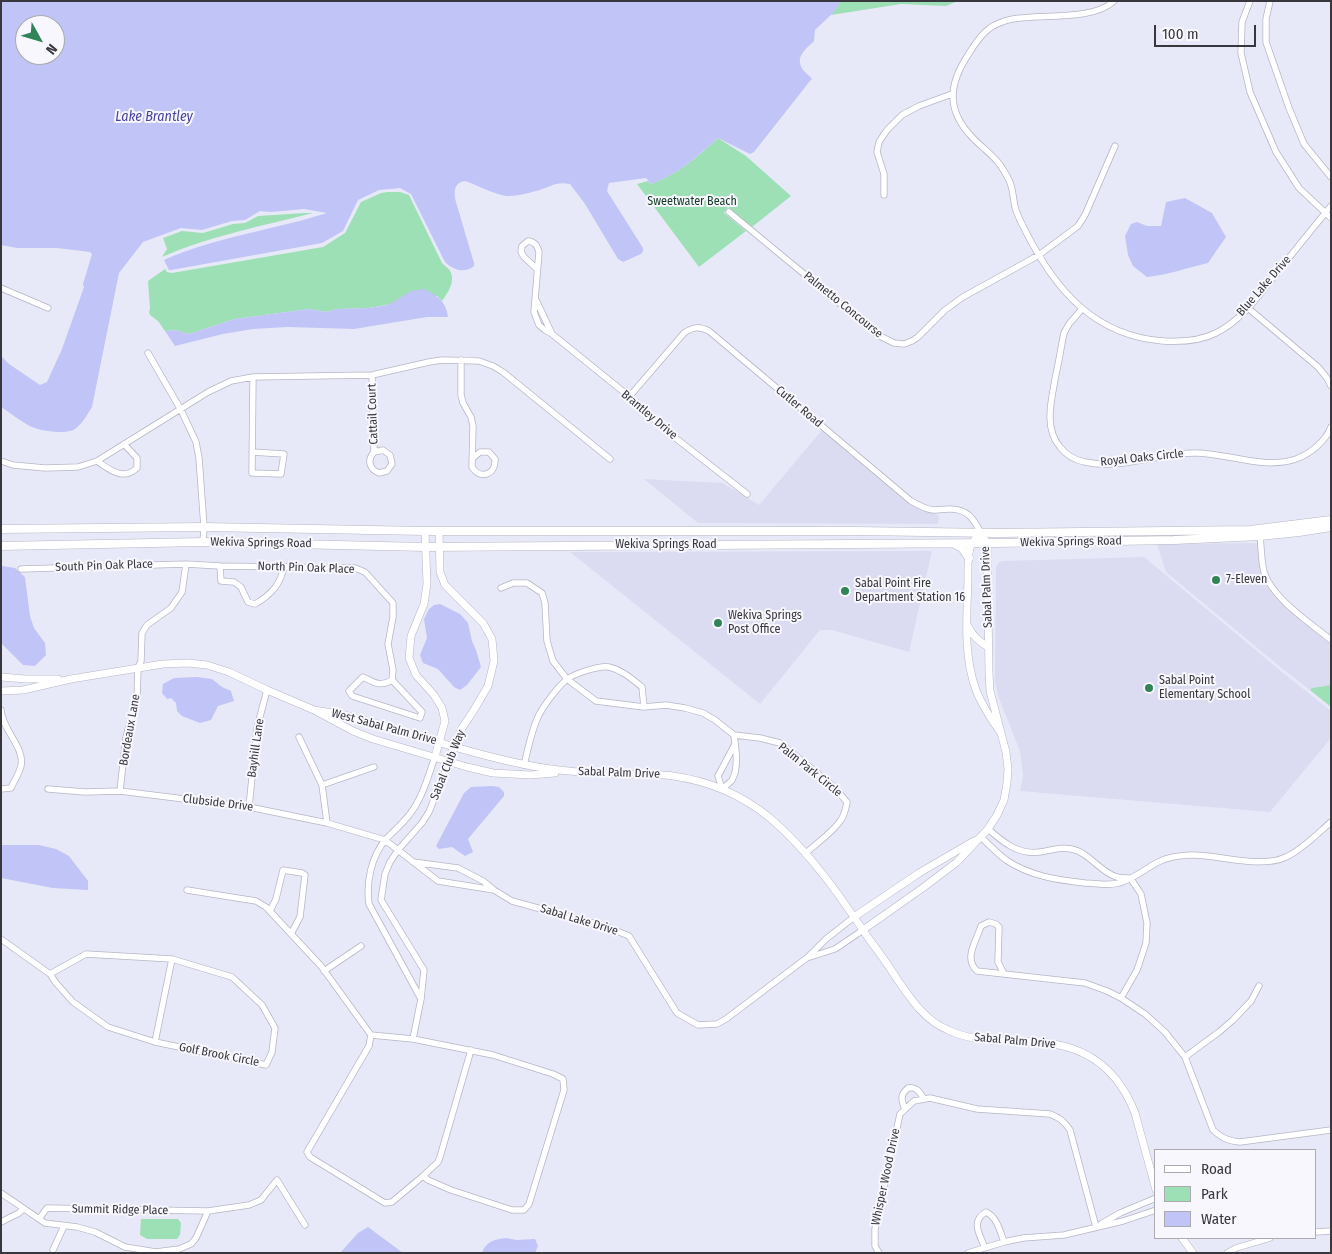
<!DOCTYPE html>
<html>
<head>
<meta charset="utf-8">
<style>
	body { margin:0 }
	#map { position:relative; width:1332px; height:1254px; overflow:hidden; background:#e8e9f8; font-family:"Fira Sans Condensed",sans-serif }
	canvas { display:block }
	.frame { position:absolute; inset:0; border:2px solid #37373d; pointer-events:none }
	.legend { position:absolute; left:1154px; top:1149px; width:162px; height:90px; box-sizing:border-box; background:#f7f7fd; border:1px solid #aaaab0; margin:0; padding:6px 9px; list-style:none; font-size:15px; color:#37373d }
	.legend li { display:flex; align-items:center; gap:10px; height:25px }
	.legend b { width:25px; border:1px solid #aaaab0 }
	.north { position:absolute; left:15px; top:15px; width:50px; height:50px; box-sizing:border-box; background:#f7f7fd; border:1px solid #aaaab0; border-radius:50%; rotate:129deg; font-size:14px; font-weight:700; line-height:20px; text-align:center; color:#37373d }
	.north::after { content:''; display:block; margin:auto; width:18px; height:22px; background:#308457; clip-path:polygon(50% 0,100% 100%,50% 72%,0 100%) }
	.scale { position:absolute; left:1154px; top:25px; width:102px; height:22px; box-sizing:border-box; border:2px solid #37373d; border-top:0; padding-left:6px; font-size:15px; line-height:18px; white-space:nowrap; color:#37373d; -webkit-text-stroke:4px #f7f7fd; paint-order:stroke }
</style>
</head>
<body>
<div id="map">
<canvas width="1332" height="1254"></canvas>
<div class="frame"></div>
<ul class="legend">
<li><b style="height:6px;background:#fff"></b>Road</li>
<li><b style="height:14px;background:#9ee0b6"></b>Park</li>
<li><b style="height:14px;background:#c1c4f6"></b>Water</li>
</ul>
<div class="north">N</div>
<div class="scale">100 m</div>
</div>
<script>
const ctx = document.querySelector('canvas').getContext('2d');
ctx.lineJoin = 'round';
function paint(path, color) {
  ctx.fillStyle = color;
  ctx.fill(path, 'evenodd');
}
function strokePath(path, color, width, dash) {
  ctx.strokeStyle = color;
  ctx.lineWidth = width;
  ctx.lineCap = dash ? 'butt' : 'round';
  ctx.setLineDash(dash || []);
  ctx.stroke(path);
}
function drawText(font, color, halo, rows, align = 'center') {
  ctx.font = font + ' "Fira Sans Condensed",sans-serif';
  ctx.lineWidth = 4;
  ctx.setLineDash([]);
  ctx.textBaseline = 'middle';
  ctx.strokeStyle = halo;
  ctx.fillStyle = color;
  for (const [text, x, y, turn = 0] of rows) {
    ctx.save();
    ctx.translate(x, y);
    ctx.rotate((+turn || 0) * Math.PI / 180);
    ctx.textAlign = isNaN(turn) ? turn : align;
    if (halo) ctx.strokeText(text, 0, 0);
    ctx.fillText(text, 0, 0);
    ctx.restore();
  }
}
const built = new Path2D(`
	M822,430L909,504L923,511L935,513L939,517L938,524L698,523L644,479L723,483L759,505Z
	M1257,543L1261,572L1267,587L1277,600L1331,645V685L1312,688L1310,690L1284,670L1166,572L1157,544Z
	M932,551L909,652L832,630H820L760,704L570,552Z
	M1144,557L1282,672L1331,711V738L1270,812L1020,791L1022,782L1023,775L1020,751L998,696L995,681L996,567L999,562L1003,561Z`);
const green = new Path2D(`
	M841,1H958L946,6L901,4L831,15Z
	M718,138L746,156L791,196L752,227L728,207L724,213L746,231L699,267L637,184L648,181L651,184C679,173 696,158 718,138Z
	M388,192H400L409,195L442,263C445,266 450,269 451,273C455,283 447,294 442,301L437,296L369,308L337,309L326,312L309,309L235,319L189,334L175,330L165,331L158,321L150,315L149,312L150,309L148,281L165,269L167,272L172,273L323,247L345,233L361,202L381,193Z
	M304,213H313C262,226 210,236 162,257L167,249L163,238L182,231L203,233L233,224L245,223L258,216Z
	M1331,685V707L1310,690L1312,688Z
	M141,1219H178L181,1223L180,1235L177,1239H147L140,1235Z`);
const water = new Path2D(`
	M1,1H841L834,12L815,30L814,41C805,50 792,59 806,73C808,75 810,76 812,79L810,81L754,152L750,154C739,149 729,143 718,138C695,158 680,173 651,184L646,178L609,183L607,191L643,248V251L641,254L623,262L618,259L585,204L570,184C555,181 549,188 536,191C528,193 518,196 509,196C497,196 477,185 465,181C453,183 454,193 456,202L474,263V266C465,274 453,270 445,262L411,194L400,188L379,190L358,200L343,231L322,243L171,270H169L164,260C216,237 273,230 327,213L304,209L271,212L260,211L245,220L232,221L202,230L181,228L143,242L119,273L92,407C87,415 82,424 75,429C66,435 41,431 32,427C21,422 11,413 1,407V356L9,364L40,385L47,382L62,349L84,287L83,284L92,254L90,252L57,248H17L1,245ZM25,25H55V55H25Z
	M1185,198L1212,213L1226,237L1208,263C1187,268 1167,275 1147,277L1133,266L1128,255L1125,236L1131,224L1137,222L1147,226H1161L1166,202Z
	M425,289C438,297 446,301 448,317H427L354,329L287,327L253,329L223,334L175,346L165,331L175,330L189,334L235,319L309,309L326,312L337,309L369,308L388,305L411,291Z
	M2,566L15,568L25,577L30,616L34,628L45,643L46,655L35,666L23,665L1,643V567Z
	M440,604L460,614L468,623L472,641L476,650L481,667L467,685L460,690L454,687L438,669L423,663L420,655L427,638L424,619L429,609L434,605Z
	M197,677L212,679L222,687L231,691L234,701L218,706L211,720L200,723L182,716L177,711L176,703L171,698L167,699L162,693L163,684L174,678Z
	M492,786L499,787L504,792V796L468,839L473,852L465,856L452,847L439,849L436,846L464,793L471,787Z
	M1,845H39L56,849L69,856L88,881V890L53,888L1,878Z
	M368,1227L403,1253H340L358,1233Z
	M506,1238L517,1240L535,1239L538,1246L535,1253H482C485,1242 495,1239 506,1238Z`);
const minor = new Path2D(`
	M1114,1C1092,22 1037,13 1008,20C1002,22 995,24 990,28C981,34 974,45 968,55C949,84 946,109 971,136C979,145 989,152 996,160C1002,166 1005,173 1009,180C1013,188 1013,198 1015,207C1017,215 1022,224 1026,232C1055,289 1094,336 1163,341C1180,342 1200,341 1216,333C1242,320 1259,295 1277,273C1295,250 1313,228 1331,206
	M1250,1L1242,22L1241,53L1250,92L1276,152L1299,188L1331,218
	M1270,1L1266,19V42L1289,108L1304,144L1331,177
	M884,195V174L877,152L879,142L887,130L902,115L919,106L952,94
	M729,212L878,335L894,343L904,344L912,341L918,337L945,310L963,297L1039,255L1070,232L1078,226L1085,215L1115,146
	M537,269L524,257L521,252L522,246L528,241C535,242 537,245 539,252L534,312L539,325L545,330L552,334L641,406L664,429L747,494
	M1,288L48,308
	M536,300L552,334
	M1248,308L1318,367L1327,378L1331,386
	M1082,309L1069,324L1064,333C1061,347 1059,361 1056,374C1052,398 1043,427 1060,447C1066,455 1075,460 1085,462C1121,470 1159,453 1195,453C1228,453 1263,470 1296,459C1310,454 1326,441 1331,427
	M148,353L181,410L196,442L199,458L204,527L203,542
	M461,360V395L463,403L471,417L473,426L472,467C480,480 496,475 495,459L489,452H480L473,458
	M372,375L374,452C367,460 369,469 379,473L387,471L392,464L390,455L383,450L374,452
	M629,397L684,333C693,327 699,326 709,331L911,501C918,505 925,509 933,510C938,510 944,509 949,509C968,509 973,518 981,533
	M252,452L284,454L281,474L252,473L253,377
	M1,461L13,465L45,468L78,467L97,461L208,392L231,381L253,377L372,375L429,362L442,360L479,361L493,366L503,372L610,459
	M97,461C110,470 123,481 137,468V458L124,444
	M1260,533C1261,545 1261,560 1264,572C1273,599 1309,622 1331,640
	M220,566L221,581L234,582L241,587L248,602L255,604C271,595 281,584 284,566
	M21,569L186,564L220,566L355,568L365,572L393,603V617L388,644L393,670L392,680
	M501,588L513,583H527L542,593L545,603L547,641L553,661L567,679L596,701L644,707L666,705L685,708L703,713L715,720L734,735
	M363,677C375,683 380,687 392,680L422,712L420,718L352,696L349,691Z
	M1,710C2,730 25,747 21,766C19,774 14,781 11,788L1,789
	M734,735L760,738L780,743L833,786L847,802C846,808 844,815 841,820C832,833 817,843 806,853
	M734,735C736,749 739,768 732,780C730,783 725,786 722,789L718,776L735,744
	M299,737L322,785L327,823
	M524,765C528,749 531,732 538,717C543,706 557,688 566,680C573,674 600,665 609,667C622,670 632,679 642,687L644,707
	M322,785L374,767
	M48,789L85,792L120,791L249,807L327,823L385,840L438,881L494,890
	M120,791L126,737L137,698L138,668L141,661L142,633L147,625L171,608L182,592L186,564
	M249,807L257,728L267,690
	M988,829C1003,842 1018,855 1040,852C1053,850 1065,845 1078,851C1092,857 1102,873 1117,877C1121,878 1125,878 1129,878
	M981,837C989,845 997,853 1006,860C1030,876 1057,880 1085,883C1096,883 1109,886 1119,883C1139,878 1153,860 1173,857C1179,856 1186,855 1192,855C1220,855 1260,869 1286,857C1302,850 1318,833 1331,822
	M413,862L458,868L483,881L494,890L512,901L607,927L629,936L677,1013L698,1025L717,1024L726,1019L808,957L826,939L854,917
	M187,890L256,901L266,907L321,966L371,1035L369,1046L307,1152L310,1157L385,1203L392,1202L423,1176L428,1180L451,1190L512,1210H524L529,1204L564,1090L563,1079L553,1074L493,1055L413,1039L371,1035
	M270,911L276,899L283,870L302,873L305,875L300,917L291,934
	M1,939L50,974L56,983L73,1002L108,1027L155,1042L266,1065L272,1052L275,1028L262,1005L232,977L172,959L86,954L50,974
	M810,957L835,949L863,930
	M324,971L361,946
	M1004,974L998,962L999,927L996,924L989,922L981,926L980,929C975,943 964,959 977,971L1085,983L1107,991L1121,998L1145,1014L1165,1032L1185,1057L1213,1130C1222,1138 1228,1141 1240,1142L1331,1130
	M1121,998L1137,970L1146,943L1147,923L1141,894L1131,879
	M421,999L369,904C366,882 371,857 386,839C394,831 403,823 410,814C423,797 428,776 435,757
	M413,1039L421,999L424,970L381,900L385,874L390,862L398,850L422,823L429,812L449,762
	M155,1042L172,959
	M1185,1057L1219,1032L1233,1020L1251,1001L1259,986
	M905,1109C901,1100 900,1095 908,1088C917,1086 920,1093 924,1099
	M423,1176L438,1162L440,1157L471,1050
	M1,1193L45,1223L77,1227L95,1232L125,1247L156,1252L179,1249L191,1244L196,1238L208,1211L249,1205L261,1200L277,1180L305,1225
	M39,1219L47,1208L208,1211
	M1,1222L19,1213L23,1209
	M1101,1224L1120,1213L1156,1198
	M1316,1232L1331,1231
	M985,1248C980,1235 970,1221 986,1212C997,1217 1000,1231 1004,1242
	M53,1250L64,1226
	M879,1253L875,1246V1229L900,1114L914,1101L930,1098L977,1109L1050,1114C1060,1118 1064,1121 1070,1130L1096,1227
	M968,1253L1004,1242L1023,1238L1064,1235L1123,1221L1156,1210
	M1227,1253L1236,1248L1270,1238`);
const tertiary = new Path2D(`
	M425,531L427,584L424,604L411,636L409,658L416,675L434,695L442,708L445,721L435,757
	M439,531L440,572L445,585L483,623L492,639L494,661L488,686L474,710L462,728L454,746L449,762
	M968,626C973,637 979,641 988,647
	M1,677L25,679H58
	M1,691L23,690L71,679L163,664L188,663L207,665L229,672L267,690L314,710L353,731L373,739L467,767L493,773L530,775L555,773
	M314,710C327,712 340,714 353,717C409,732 465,753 522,764C558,772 593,773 629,774C644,774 659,774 673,776C709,781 742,795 770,818C810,852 840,896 869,939C879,952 888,965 897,979C911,999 924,1020 948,1030C967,1039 989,1041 1010,1041C1024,1042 1039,1041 1054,1044C1095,1051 1120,1075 1135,1113L1156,1190
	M854,917L919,873L974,841
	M863,930L924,887L957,862L988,829L997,815L1004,800L1007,783L1008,769L1006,752L990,691L989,673L987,543L981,533C978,537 972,541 971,545C967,555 968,569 968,579C967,615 963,655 976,690C982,706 991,719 1001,733
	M1182,1238L1193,1253`);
const secondary = new Path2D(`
	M1,529L204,527L425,531H855L998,533L1250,530L1331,520
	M956,545L962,548L969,558
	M1,546L203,542L425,547L995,543L1174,540L1260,536L1299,532L1331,527`);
const markers = [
	[1216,580,5,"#308457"],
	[845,591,5,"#308457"],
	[718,623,5,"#308457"],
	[1149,688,5,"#308457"]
];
const parkNames = [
	["Sweetwater Beach",692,202]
];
const streetNames = [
	["Blue Lake Drive",1264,286,-49],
	["Palmetto Concourse",843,305,39],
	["Cutler Road",799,407,40],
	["Cattail Court",373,414,-92],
	["Brantley Drive",649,415,40],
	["Royal Oaks Circle",1142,458,-6],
	["Wekiva Springs Road",1071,542,-1],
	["Wekiva Springs Road",261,543,1],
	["Wekiva Springs Road",666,545],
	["South Pin Oak Place",104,566,-2],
	["North Pin Oak Place",306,568,2],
	["Sabal Palm Drive",987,587,-92],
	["West Sabal Palm Drive",384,727,15],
	["Bordeaux Lane",130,730,-80],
	["Bayhill Lane",256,748,-82],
	["Sabal Club Way",448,765,-68],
	["Palm Park Circle",810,770,39],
	["Sabal Palm Drive",619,773,2],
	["Clubside Drive",218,803,7],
	["Sabal Lake Drive",579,920,17],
	["Sabal Palm Drive",1015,1041,5],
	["Golf Brook Circle",219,1055,11],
	["Whisper Wood Drive",886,1177,-78],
	["Summit Ridge Place",120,1210,1]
];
const poiNames = [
	["7-Eleven",1226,580],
	["Sabal Point Fire",855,584],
	["Department Station 16",855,598],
	["Wekiva Springs",728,616],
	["Post Office",728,630],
	["Sabal Point",1159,681],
	["Elementary School",1159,695]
];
const waterNames = [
	["Lake Brantley",154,117]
];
paint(built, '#dbdcf1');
paint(green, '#9ee0b6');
paint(water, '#c1c4f6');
strokePath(minor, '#b5b6c4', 7);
strokePath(tertiary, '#b5b6c4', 8);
strokePath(secondary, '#b5b6c4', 9);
strokePath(minor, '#fff', 5.5);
strokePath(tertiary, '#fff', 7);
strokePath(secondary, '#fff', 8);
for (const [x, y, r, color] of markers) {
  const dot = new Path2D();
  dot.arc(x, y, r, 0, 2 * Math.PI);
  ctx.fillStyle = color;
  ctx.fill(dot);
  strokePath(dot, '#f7f7fd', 2);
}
drawText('12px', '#153c26', '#f7f7fd', parkNames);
drawText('12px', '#37373d', '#f7f7fd', streetNames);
drawText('12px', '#37373d', '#f7f7fd', poiNames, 'left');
drawText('italic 14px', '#49429f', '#f7f7fd', waterNames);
</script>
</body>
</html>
